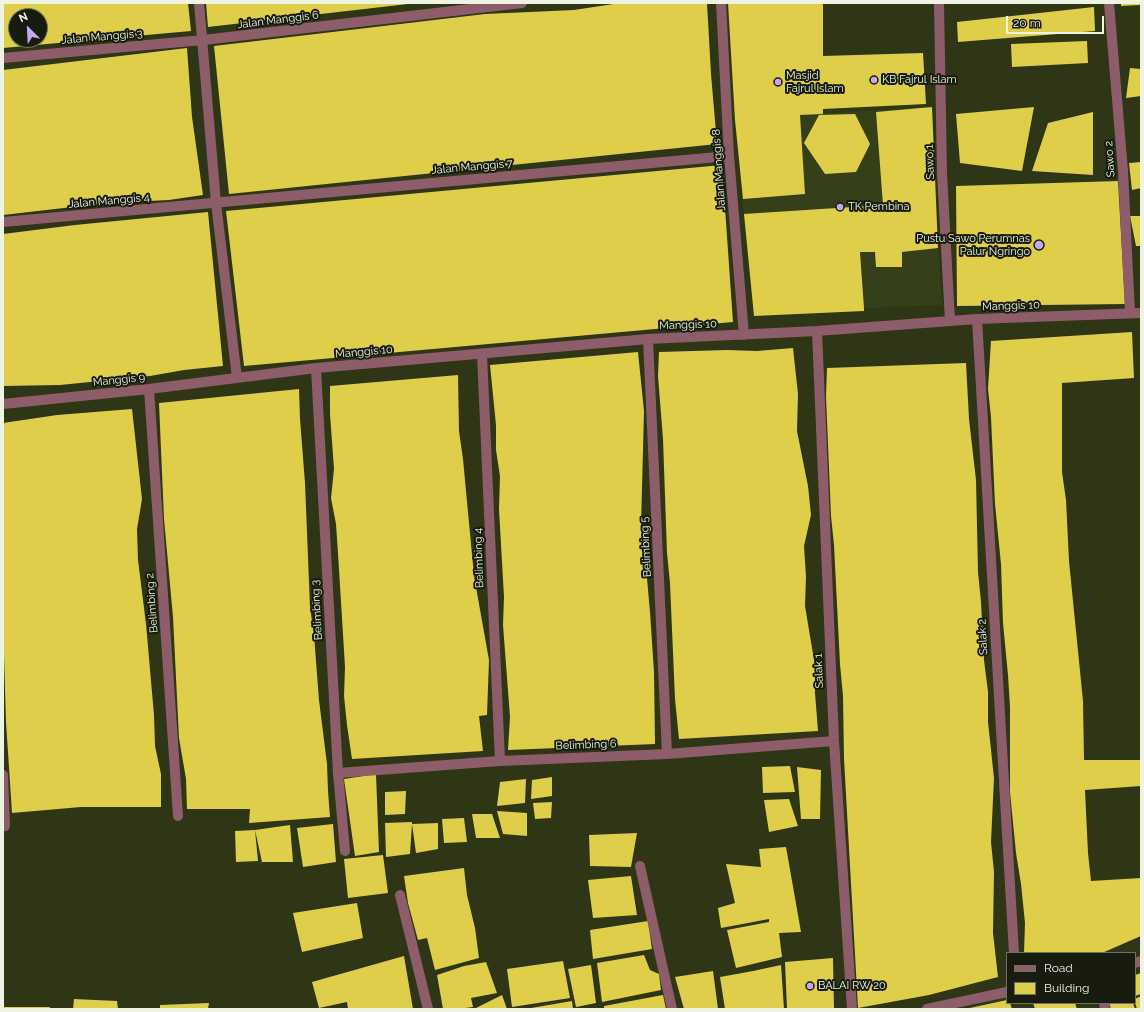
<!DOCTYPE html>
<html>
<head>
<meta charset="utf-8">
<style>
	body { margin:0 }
	#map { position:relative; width:1144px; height:1012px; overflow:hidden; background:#2e3616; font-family:Raleway,sans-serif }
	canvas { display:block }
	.frame { position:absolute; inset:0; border:4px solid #eef4e1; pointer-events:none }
	.legend { position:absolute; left:1006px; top:952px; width:130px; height:52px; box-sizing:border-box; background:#181c0e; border:1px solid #6e7262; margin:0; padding:5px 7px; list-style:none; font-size:12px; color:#eef4e1 }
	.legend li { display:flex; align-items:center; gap:8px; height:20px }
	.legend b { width:20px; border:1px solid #6e7262 }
	.north { position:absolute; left:8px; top:8px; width:40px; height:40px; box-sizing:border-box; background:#181c0e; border:1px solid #6e7262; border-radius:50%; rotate:336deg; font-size:11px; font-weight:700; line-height:16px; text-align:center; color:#eef4e1 }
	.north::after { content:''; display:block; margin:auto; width:14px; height:18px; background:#c4a7f1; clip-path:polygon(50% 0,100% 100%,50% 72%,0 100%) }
	.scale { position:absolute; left:1006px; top:16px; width:98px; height:18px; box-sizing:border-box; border:2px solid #eef4e1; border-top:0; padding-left:5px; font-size:12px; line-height:14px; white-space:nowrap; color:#eef4e1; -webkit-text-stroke:3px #181c0e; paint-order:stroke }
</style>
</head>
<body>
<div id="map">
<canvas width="1144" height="1012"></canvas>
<div class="frame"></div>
<ul class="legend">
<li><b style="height:5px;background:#8e5d6a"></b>Road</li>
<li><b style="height:11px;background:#dfce4a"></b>Building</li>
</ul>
<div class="north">N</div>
<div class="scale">20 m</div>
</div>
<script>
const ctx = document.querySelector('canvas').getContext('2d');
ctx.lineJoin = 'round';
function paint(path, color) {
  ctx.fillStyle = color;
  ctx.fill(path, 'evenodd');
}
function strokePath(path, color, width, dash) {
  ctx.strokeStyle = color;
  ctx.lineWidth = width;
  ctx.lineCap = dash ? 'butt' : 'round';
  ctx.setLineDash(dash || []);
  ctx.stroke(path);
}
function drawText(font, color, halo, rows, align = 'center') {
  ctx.font = font + ' Raleway,sans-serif';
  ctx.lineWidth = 4;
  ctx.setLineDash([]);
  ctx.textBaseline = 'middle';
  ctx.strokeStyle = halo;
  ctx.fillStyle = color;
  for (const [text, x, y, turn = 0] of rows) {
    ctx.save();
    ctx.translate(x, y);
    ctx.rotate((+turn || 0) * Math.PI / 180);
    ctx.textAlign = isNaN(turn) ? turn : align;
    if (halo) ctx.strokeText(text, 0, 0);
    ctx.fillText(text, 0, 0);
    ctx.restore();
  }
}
const built = new Path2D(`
	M932,107L938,248L942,305L864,308L860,252L748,258L735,119Z`);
const building = new Path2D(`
	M3,3H188L191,31L3,48ZM16,16H40V40H16Z
	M206,3H408V4L208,27Z
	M620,3H707L711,74L717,144L229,194L214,46L485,14L574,10Z
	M728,3H823V56L923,53L926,104L823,109V114L800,115L805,194L743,199L735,120Z
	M1121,3H1141V5L1121,6Z
	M1094,7L1095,31L958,42L957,22Z
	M1087,41L1088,63L1012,67L1011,44Z
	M187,48L192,117L203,195L169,200L107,203L3,215V70Z
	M1130,68L1141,69V96L1126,98Z
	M932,107L938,248L902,252V267H876L875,252H860L864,308V311L754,316L744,214L883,205L876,112Z
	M1034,107L1022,171L960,163L956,114Z
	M1093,112V175L1032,171L1048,123Z
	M855,114L870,144L856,172L825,174L804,143L819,115Z
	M1141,162V188L1132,190L1129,163Z
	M722,165L733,322L244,366L226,211Z
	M1118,181L1125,304L957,306L956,186Z
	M208,212L223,366L184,370L150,376L60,385L3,386V234L75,225Z
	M1130,216H1141V246H1136Z
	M1132,332L1134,378L1062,383V472L1066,500L1069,561L1083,701L1084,760H1141V786L1085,790L1088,853L1091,881L1141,878V936L1102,953H1024L1025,923L1021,884L1016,853L1010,792V707L1008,675L1003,623L1001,564L995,504L991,417L988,389L991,341Z
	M793,348L798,394L797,431L808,486L811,515L804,546L806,577L805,606L815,666V693L818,731L679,739L675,699L670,583L667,553L663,439L658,376L659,352L727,350L757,351Z
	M638,352L644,411L641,526L645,556L650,612L654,672L655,744L508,750L510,717L503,625L504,597L499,509L500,476L496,450V425L490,365Z
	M966,363L969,419L976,480L978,572L981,602L984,660L988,692V722L994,778L991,842L994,872L993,933L998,977L929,995L858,1008L844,759L843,696L840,664L834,545L831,516L826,396L827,368Z
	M458,375L459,431L463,459L474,576L489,660L487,715L479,716L483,751L352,759L347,725L344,696L345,667L338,553L336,524L331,498L334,469L330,414V386Z
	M299,389L300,419L305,483L310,607L314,635L319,700L327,764L328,791L330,817L249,823L250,809H187L186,779L179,738L173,617L164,519L159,403Z
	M132,409L142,499L137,529L138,560L146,624L154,715L155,746L161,774V807H81L12,813L6,722L3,622V423L57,415Z
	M790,766L795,792L763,793L762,767Z
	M797,767L821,770L820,819H801Z
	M376,774L379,852L355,856L344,779Z
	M552,777V796L531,799L532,780Z
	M526,779L525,803L497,806L500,782Z
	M406,791L405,814L385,815V792Z
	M789,799L798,826L769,832L764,800Z
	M552,802L551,818L535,819L533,803Z
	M497,811L527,813V836L503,834Z
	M472,814H492L500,838H476Z
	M464,818L467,842L444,843L442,819Z
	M412,822V824L438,823V849L416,853L412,824L410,854L386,857L385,823Z
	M333,824L336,862L303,867L297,828Z
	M290,825L293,862H262L255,830Z
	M255,830L258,861L236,862L235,831Z
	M637,833L631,867L590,866L589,835Z
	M786,847L801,932L779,933L782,957L736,968L727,930L769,922V919L721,928L718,908L735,903L726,864L761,867L759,849Z
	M383,855L388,893L348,898L344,859Z
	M464,868L467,895L475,928L479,958L435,970L427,938L418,940L408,903L404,876Z
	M631,876L637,915L593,918L588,880Z
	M357,903L363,938L302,952L293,913Z
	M648,921L652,949L593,959L590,930Z
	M644,955L650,970L659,974L661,990L602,1002L597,963Z
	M404,956L413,1009H348L347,1002L319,1008L312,982Z
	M833,958L834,1009H787L785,962Z
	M563,961L570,998L512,1007L507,969Z
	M486,962L497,993L471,998L473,1007L458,1009H443L437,975L464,966Z
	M591,965L596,1003L576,1007L568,969Z
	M781,965L784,1009H725L720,977L753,971Z
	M713,971L718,1009H684L675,977Z
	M1141,973V994L1135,996V975Z
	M502,995L507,1009H474Z
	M663,995L666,1009H604V1006Z
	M1141,996V1009H1137L1135,1003V999Z
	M74,999L117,1001L118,1009H73Z
	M1007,1000V1003H1010L1012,1009H965Z
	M572,1001L573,1009H531V1008Z
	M209,1003L208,1009H160V1005Z
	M1033,1003H1075L1077,1009H1035Z
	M1109,1003H1133L1135,1009H1111Z
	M3,1007H50V1009H3Z`);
const minor = new Path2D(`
	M199,3L216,203L237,378
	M721,3L729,156L744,335
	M939,3L942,173L950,321
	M1109,3L1123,171L1130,313
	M3,58L203,40L522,3
	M3,222L729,156
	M977,319L1014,953
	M817,331L834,741L852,1009
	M648,339L667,754
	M482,354L500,761
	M316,368L338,773L345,851
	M149,389L178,816
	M3,404L149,389L316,368L648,339L817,331L977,319L1141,313
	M338,773L500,761L667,754L834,741
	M3,775L5,826
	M640,866L672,1009
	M400,895L428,1009
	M1135,963L1141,961
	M1104,1003L1105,1009
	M927,1009L1007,992`);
const markers = [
	[874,80,4,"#c4a7f1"],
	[778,82,4,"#c4a7f1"],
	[840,207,4,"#c4a7f1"],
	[1039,245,5,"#c4a7f1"],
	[810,986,4,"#c4a7f1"]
];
const streetNames = [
	["Jalan Manggis 6",278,20,-7],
	["Jalan Manggis 3",102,37,-5],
	["Sawo 2",1110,159,-94],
	["Sawo 1",930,162,-92],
	["Jalan Manggis 7",472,167,-5],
	["Jalan Manggis 8",719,170,-94],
	["Jalan Manggis 4",109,201,-5],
	["Manggis 10",1011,306,-2],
	["Manggis 10",688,325,-2],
	["Manggis 10",364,352,-5],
	["Manggis 9",119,380,-6],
	["Belimbing 5",646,547,-93],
	["Belimbing 4",479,558,-92],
	["Belimbing 2",152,603,-94],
	["Belimbing 3",317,610,-93],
	["Salak 2",983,637,-93],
	["Salak 1",819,671,-92],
	["Belimbing 6",586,745,-2]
];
const poiNames = [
	["Masjid",786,76],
	["Fajrul Islam",786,89],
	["KB Fajrul Islam",882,80],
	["TK Pembina",848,207],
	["Pustu Sawo Perumnas",1030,239,"right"],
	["Palur Ngringo",1030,252,"right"],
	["BALAI RW 20",818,986]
];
paint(built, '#364018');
paint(building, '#dfce4a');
strokePath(minor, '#8e5d6a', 10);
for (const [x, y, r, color] of markers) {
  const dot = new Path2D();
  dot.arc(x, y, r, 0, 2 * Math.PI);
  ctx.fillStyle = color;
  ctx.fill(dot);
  strokePath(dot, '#181c0e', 1.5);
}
drawText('11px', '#eef4e1', '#181c0e', streetNames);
drawText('11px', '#eef4e1', '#181c0e', poiNames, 'left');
</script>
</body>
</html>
